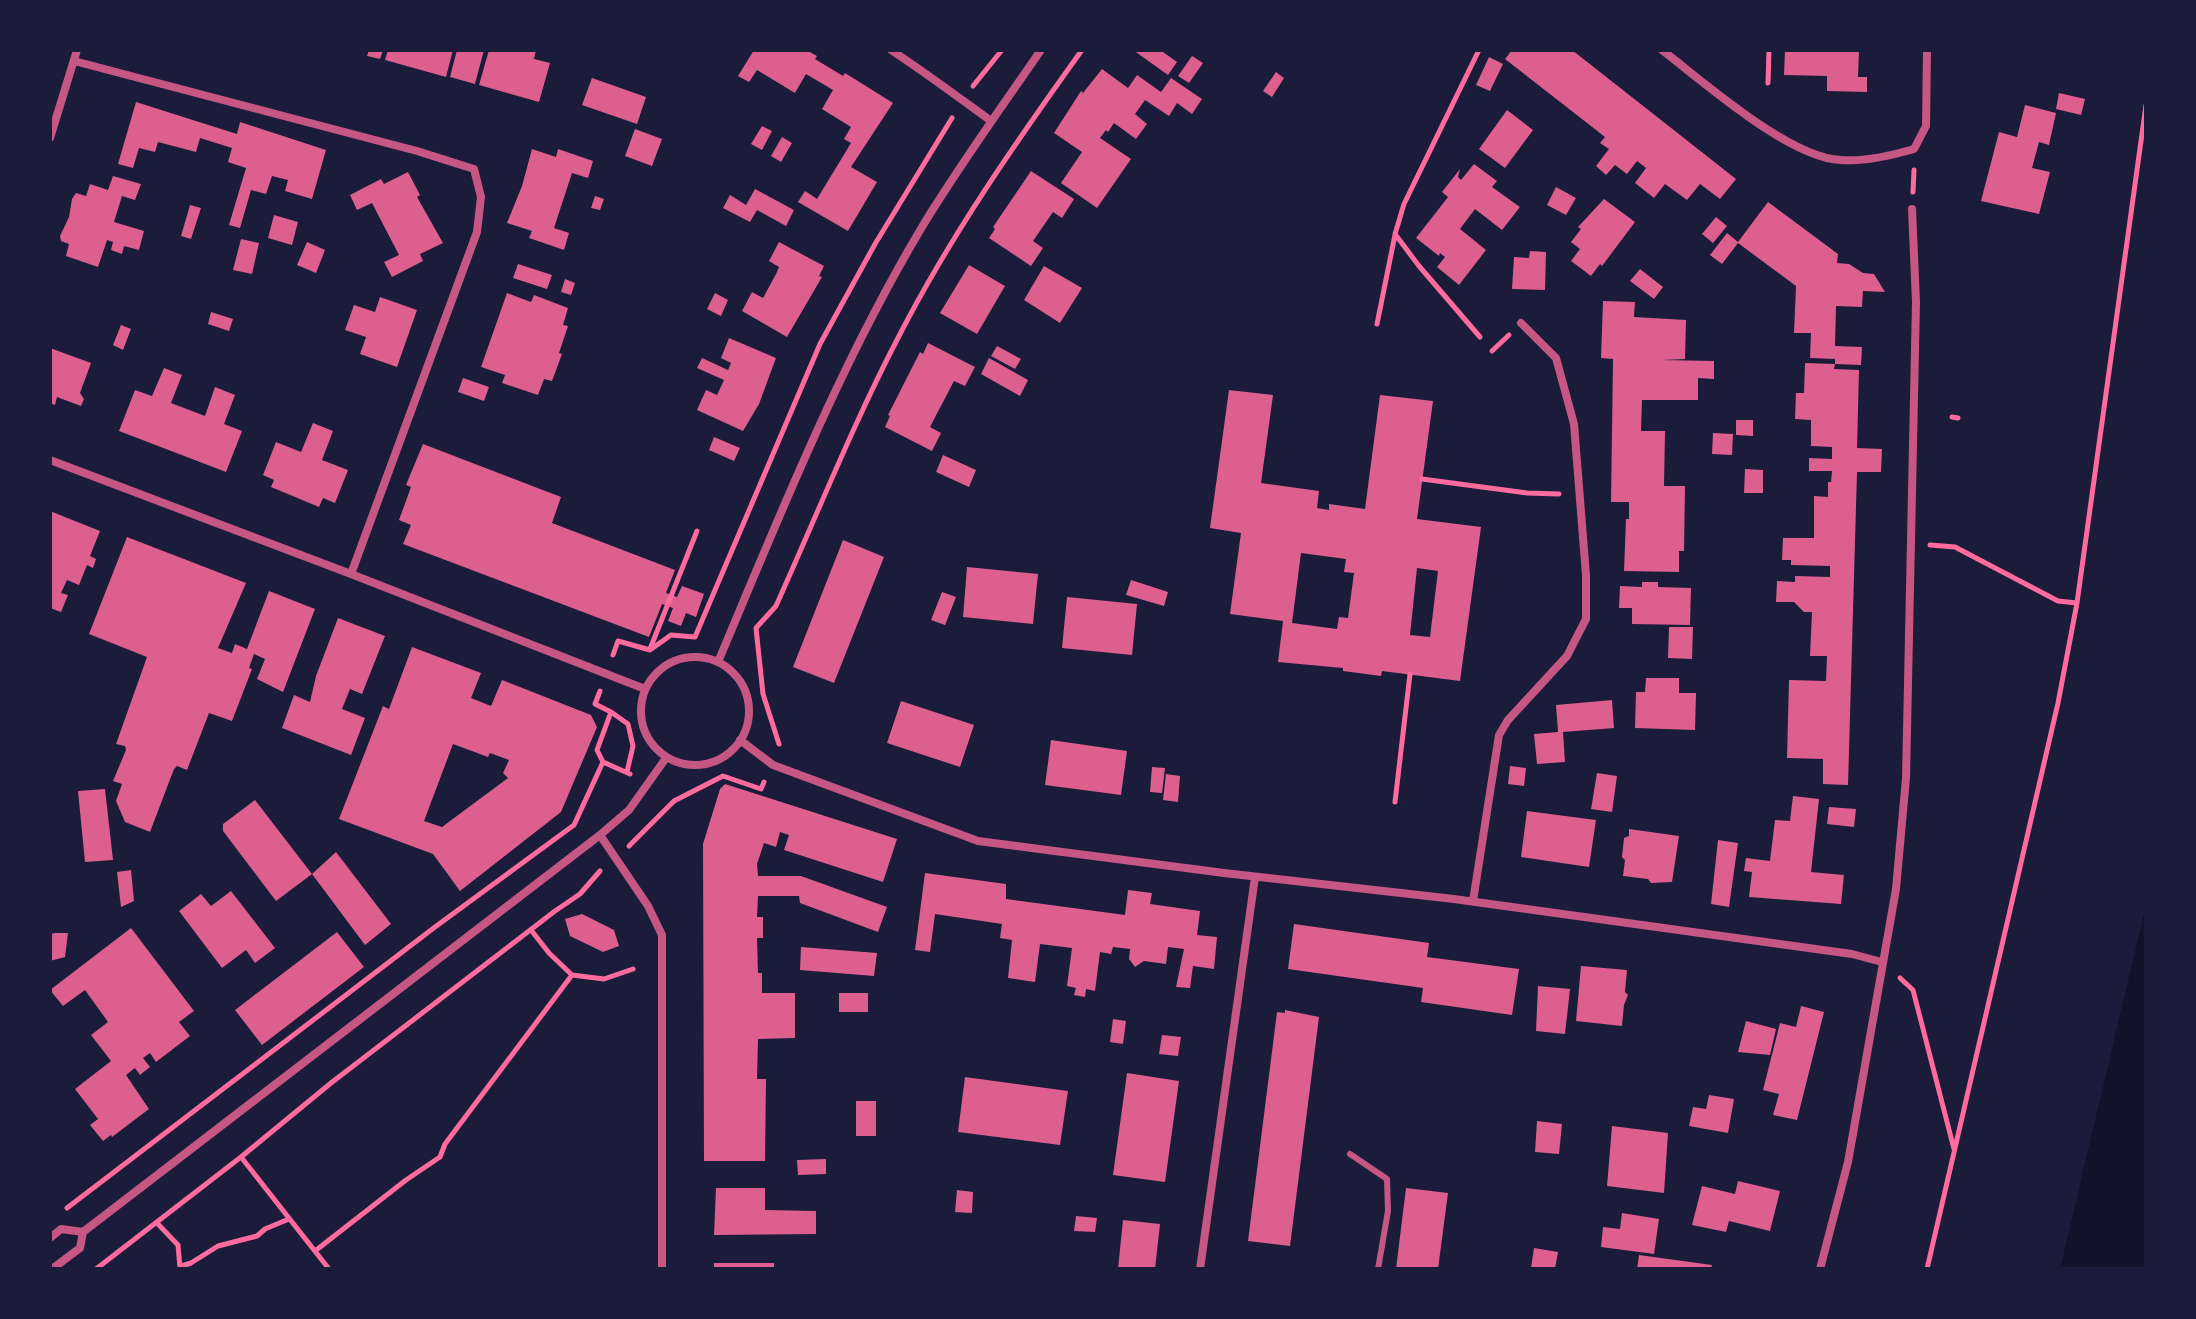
<!DOCTYPE html>
<html>
<head>
<meta charset="utf-8">
<style>
	body { margin:0 }
	#map { position:relative; width:2196px; height:1319px; overflow:hidden; background:#1b1b3a; font-family:Ubuntu,sans-serif }
	canvas { display:block }
	.frame { position:absolute; inset:0; border:52px solid #1b1b3a; pointer-events:none }
</style>
</head>
<body>
<div id="map">
<canvas width="2196" height="1319"></canvas>
<div class="frame"></div>
</div>
<script>
const ctx = document.querySelector('canvas').getContext('2d');
ctx.lineJoin = 'round';
function paint(path, color) {
  ctx.fillStyle = color;
  ctx.fill(path, 'evenodd');
}
function strokePath(path, color, width, dash) {
  ctx.strokeStyle = color;
  ctx.lineWidth = width;
  ctx.lineCap = dash ? 'butt' : 'round';
  ctx.setLineDash(dash || []);
  ctx.stroke(path);
}
const water = new Path2D(`
	M2146,905V1269H2060Z`);
const building = new Path2D(`
	M369,50H383L380,59L367,56Z
	M388,50H453L446,77L385,60Z
	M457,50H484L475,84L450,77Z
	M489,50H536L534,59L550,63L539,102L479,85Z
	M754,50H806L817,56L815,59L843,76L845,73L893,103L851,167L877,182L848,231L798,202L805,191L817,199L851,143L844,139L851,127L822,109L833,90L806,74L795,93L757,70L749,82L738,76Z
	M1133,50H1164L1163,52L1177,62L1168,75Z
	M1512,50H1572L1736,179L1720,199L1700,184L1687,200L1665,184L1654,198L1635,183L1646,168L1637,161L1627,174L1615,165L1606,175L1596,166L1609,149L1600,143L1605,137L1505,59Z
	M1785,50H1859L1858,77H1867V92L1827,91V76L1784,75Z
	M1192,56L1203,63L1189,83L1178,76Z
	M1489,57L1503,64L1490,91L1476,85Z
	M1102,69L1128,88L1137,75L1161,92L1171,78L1202,99L1192,114L1177,103L1169,116L1145,100L1135,114L1147,124L1136,139L1114,123L1108,132L1106,130L1100,138L1131,159L1097,208L1061,183L1082,152L1054,133L1081,91L1083,93Z
	M1276,72L1284,78L1272,97L1263,91Z
	M592,78L646,97L637,124L582,105Z
	M2059,93L2085,99L2081,115L2056,109Z
	M136,102L237,134L240,122L326,150L312,199L285,191L288,180L272,176L266,194L251,190L240,228L229,225L246,168L228,162L232,148L200,138L196,152L158,142L155,152L139,148L133,168L118,164Z
	M2025,105L2056,113L2049,145L2039,142L2032,168L2050,172L2039,214L1981,201L1999,132L2017,137Z
	M1507,110L1533,130L1505,168L1479,149Z
	M762,126L772,131L762,150L751,144Z
	M635,129L662,139L652,166L625,156Z
	M782,137L792,143L781,162L771,156Z
	M532,149L556,157L558,149L593,161L588,178L572,173L554,228L569,233L564,250L529,238L532,231L507,223L522,186Z
	M1474,164L1497,181L1492,187L1520,207L1502,230L1475,209L1460,229L1486,250L1459,285L1437,267L1445,257L1440,253L1439,256L1416,238L1448,197L1442,192L1460,169L1458,177L1461,180Z
	M1031,171L1074,199L1062,218L1053,212L1033,241L1043,248L1031,266L989,238L995,229L993,227Z
	M408,172L420,195L417,197L443,243L420,254L423,261L392,277L384,262L399,255L386,230L372,203L357,210L350,195L381,179L384,184Z
	M113,176L141,184L135,200L122,196L114,222L144,231L139,250L124,246L122,254L111,250L113,242L107,240L98,267L66,256L69,244L61,241L60,236L69,217L72,199L76,193L86,196L90,184L108,190Z
	M1556,187L1576,198L1566,215L1547,205Z
	M755,189L794,210L786,226L757,210L750,222L723,208L730,195L746,205Z
	M595,196L604,199L600,210L591,208Z
	M1604,199L1635,222L1602,266L1600,264L1591,276L1571,261L1580,249L1571,242L1581,229L1578,227Z
	M1768,202L1838,254L1837,263L1849,264L1863,273L1874,274L1885,292L1863,291L1862,307L1836,306L1835,346L1862,347L1861,365L1835,364V359L1810,358L1811,333H1794L1796,286L1738,243L1722,264L1710,255L1727,233L1738,242Z
	M190,205L201,208L191,239L181,236Z
	M274,215L298,222L292,245L268,238Z
	M1716,217L1727,226L1713,243L1702,234Z
	M241,239L259,243L252,274L233,270Z
	M307,242L325,250L316,273L297,265Z
	M779,242L824,266L819,276L822,277L787,337L742,311L752,292L763,298L776,274L779,267L769,261Z
	M1530,251L1546,252L1545,290L1512,289L1514,257L1529,258Z
	M518,264L552,275L547,289L513,278Z
	M969,265L1005,286L977,334L940,313Z
	M1044,266L1082,288L1060,323L1024,300Z
	M1640,269L1663,287L1654,299L1630,281Z
	M565,279L575,283L571,295L561,292Z
	M507,293L531,302L534,295L568,308L563,325L568,326L559,353L562,354L552,381L544,379L538,395L502,383L505,375L481,367Z
	M715,293L728,300L721,316L707,309Z
	M380,297L417,310L397,367L360,354L366,337L345,330L354,305L375,312Z
	M1603,301L1635,302L1634,317L1686,320L1685,359L1661,360L1714,361V379L1698,378V400H1642L1641,431H1665L1664,486H1685L1684,551H1679V572L1624,571L1626,519H1629V502H1611L1613,359L1601,358Z
	M211,312L233,319L229,331L208,324Z
	M121,325L131,329L123,350L113,345Z
	M729,338L776,358L759,404L743,431L697,410L706,390L717,395L724,380L697,368L702,358L728,370L731,363L721,358Z
	M928,343L975,367L965,386L954,381L930,427L941,433L932,451L885,427L890,416L888,415L920,352L923,354Z
	M997,346L1021,359L1015,369L991,356Z
	M50,348L91,363L80,393L84,399L81,406L57,397L55,405L50,403Z
	M989,358L1028,380L1020,396L981,374Z
	M1805,363L1835,364L1834,369L1859,370L1857,448L1882,449L1881,472H1857L1848,785L1823,784V759L1787,758L1789,680L1826,681L1827,656H1810L1812,612H1804L1794,602H1776L1777,581L1795,582V576L1830,577V566L1791,565V560H1782L1783,538H1814V496L1828,497V482H1831L1832,471H1809V458L1832,459V447L1811,446V420L1795,419L1796,393H1804Z
	M164,368L182,375L171,403L205,416L215,387L235,395L224,424L242,431L226,472L119,431L135,390L152,396Z
	M463,378L489,387L484,401L458,392Z
	M1229,390L1273,395L1261,483L1319,491L1317,508L1329,510V504L1365,509L1380,395L1433,401L1417,519L1481,527L1460,681L1382,671L1381,676L1343,671V668L1278,662L1283,621L1230,614L1241,533L1210,528ZM1301,553L1346,559L1344,572L1354,573L1348,618L1339,617L1337,629L1292,623ZM1417,568L1438,571L1430,637L1410,635Z
	M1736,420H1753V436L1736,435Z
	M313,423L333,431L322,460L348,470L335,503L323,498L319,507L271,487L274,480L263,475L276,442L301,452Z
	M1713,433L1733,434L1732,455L1712,454Z
	M714,437L740,448L734,461L709,450Z
	M423,444L561,497L552,523L675,570L666,593L677,597L682,586L704,594L696,617L686,613L681,626L668,621L673,608L662,604L649,637L403,544L411,525L399,520L411,487L406,485Z
	M943,455L976,470L969,487L936,472Z
	M1745,469L1763,470V493H1744Z
	M50,511L100,531L90,556L96,559L93,568L87,565L79,585L67,580L61,593L68,595L61,612L50,608Z
	M127,537L246,583L218,648L232,653L235,644L247,649L269,591L315,609L283,692L257,679L265,659L254,654L249,668L252,669L232,721L209,713L187,770L177,766L174,769L150,832L125,822L116,801L122,784L113,781L126,750L125,746L116,744L147,657L89,634Z
	M843,540L884,557L834,683L793,667Z
	M967,567L1038,574L1033,624L963,617Z
	M1131,580L1168,592L1164,606L1126,595Z
	M1642,582H1658V587L1691,588L1690,625L1632,624V608H1619L1620,586L1642,587Z
	M942,592L956,597L945,625L931,620Z
	M1067,597L1137,604L1132,655L1062,648Z
	M338,618L385,636L362,694L350,689L342,709L365,718L351,755L282,728L294,695L310,702L316,676Z
	M1669,627H1693L1692,659L1668,658Z
	M412,647L481,673L471,698L491,706L502,680L591,715L597,727L561,812L460,891L433,854L339,819L383,706L389,709ZM453,744L488,757L490,753L509,760L503,773L508,778L442,827L424,821Z
	M1646,678H1679V693H1696L1695,730L1635,728L1636,692H1645Z
	M1612,700L1614,728L1563,732L1565,762L1537,764L1534,734L1558,732L1556,705Z
	M901,701L974,725L960,767L887,743Z
	M1051,740L1127,751L1121,795L1045,785Z
	M1510,766L1526,768L1524,786L1508,784Z
	M1152,767L1165,768L1162,793L1150,792Z
	M1597,773L1617,776L1612,812L1591,809Z
	M1166,774L1180,776L1178,802L1163,800Z
	M725,784L897,839L883,882L784,850L789,835L780,832L776,847L764,843L757,864L758,876H801L887,907L878,932L800,903L799,896H758L757,917H763V938H757L758,973H762V993H795V1038L758,1039L757,1079H766L765,1161H704L703,844L720,789Z
	M105,789L113,860L85,862L78,791Z
	M1793,796L1819,799L1811,872L1844,875L1841,904L1749,897L1752,872L1744,871L1746,858L1770,861L1775,820L1790,821Z
	M255,800L312,874L276,901L223,831V824Z
	M1829,807L1856,809L1854,827L1827,824Z
	M1527,811L1596,820L1589,867L1521,857Z
	M1629,829L1679,836L1672,882L1651,883L1648,879L1623,876L1625,860L1622,857L1624,838L1629,836Z
	M1718,840L1738,843L1729,907L1711,904Z
	M336,852L391,924L365,945L312,874Z
	M131,870L134,901L121,907L117,872Z
	M925,873L1006,884V899L1125,915L1128,890L1152,893L1150,904L1200,911L1197,935L1217,937L1214,969L1193,966L1190,988L1176,987L1184,949L1168,947L1166,964L1144,961L1135,967L1129,959L1130,949L1113,947L1111,954L1100,952L1095,991L1086,989L1085,997L1074,995L1076,988L1067,986L1072,948L1040,944L1035,982L1008,978L1012,940L1000,938L1002,924L935,914L930,952L915,950Z
	M231,891L275,948L255,963L246,950L222,968L179,911L201,894L211,906Z
	M582,914L614,930L619,946L603,952L570,936L565,919Z
	M1294,924L1429,943L1427,957L1519,969L1512,1015L1421,1002L1423,988L1288,969Z
	M131,928L194,1011L179,1022L190,1036L156,1062L150,1053L143,1058L150,1067L140,1075L135,1068L126,1075L149,1109L112,1137L111,1135L103,1141L90,1125L98,1119L75,1089L111,1061L91,1035L108,1022L85,990L63,1006L50,990Z
	M337,932L364,967L262,1045L235,1010Z
	M55,933H68L65,957L50,961V934Z
	M801,947L877,953L874,976L800,970Z
	M1581,966L1627,970L1625,992L1628,995L1624,1005L1622,1026L1576,1021Z
	M1538,986L1570,989L1565,1034L1536,1031Z
	M839,993H868V1012H839Z
	M1801,1006L1824,1012L1797,1120L1773,1115L1779,1094L1763,1090L1780,1023L1796,1027Z
	M1285,1010L1319,1017L1290,1246L1248,1241L1277,1012L1285,1013Z
	M1113,1019L1126,1021L1123,1044L1110,1042Z
	M1746,1021L1776,1029L1770,1055L1738,1052Z
	M1162,1035L1181,1037L1178,1056L1159,1054Z
	M1127,1073L1179,1081L1165,1182L1113,1175Z
	M965,1077L1068,1091L1060,1145L958,1132Z
	M1709,1095L1734,1099L1728,1133L1689,1126L1693,1107L1706,1109Z
	M856,1101H876V1136H856Z
	M1537,1121L1562,1124L1559,1154L1535,1152Z
	M1612,1126L1668,1133L1664,1193L1607,1186Z
	M826,1159V1174L798,1175L797,1160Z
	M1738,1181L1780,1191L1770,1231L1729,1221L1726,1232L1692,1225L1702,1186L1735,1194Z
	M716,1188H765V1210L816,1211V1234L714,1235Z
	M1406,1188L1448,1193L1438,1269H1396Z
	M957,1190L973,1192L972,1213L955,1212Z
	M1622,1213L1659,1219L1654,1254L1601,1247L1603,1227L1620,1229Z
	M1076,1216L1097,1218L1095,1232L1074,1231Z
	M1123,1220L1160,1224L1155,1269H1118Z
	M1534,1248L1558,1252L1555,1269L1531,1268Z
	M1639,1255L1712,1265L1711,1269H1637Z
	M714,1263H774V1269H714Z`);
const path = new Path2D(`
	M1479,50L1404,204L1395,234L1419,266L1480,337
	M1768,83L1769,50
	M973,86L1002,50
	M1913,192L1914,170
	M1377,324L1395,235
	M1492,351L1509,335
	M1952,417L1958,418
	M1422,479L1527,493L1559,494
	M1930,545L1955,547L2058,601L2077,603
	M650,649L697,531
	M613,655L618,641L650,650L671,635L695,637L820,344L875,244L952,118
	M600,691L595,704L611,712
	M779,744L763,694L756,628L776,606C817,515 853,424 899,336C951,235 1016,142 1082,50
	M603,762L597,750L611,712L628,724L633,746L627,772
	M1395,802L1410,674
	M629,846L674,801L723,776L761,789L764,782
	M572,975L604,979L633,969
	M1900,978L1913,990L1954,1149
	M241,1157L329,1269
	M67,1208L435,927L574,825L603,762L630,774
	M157,1223L178,1245L180,1268
	M315,1251L406,1180L440,1157L445,1144L572,975L549,953L531,930
	M181,1266L191,1263L218,1246L257,1236L265,1229L289,1219
	M96,1269L241,1157L331,1083L555,911L580,894L600,871
	M1927,1269L2058,703L2077,603L2146,105`);
const service = new Path2D(`
	M1350,1154L1387,1179L1388,1211L1378,1269`);
const minor = new Path2D(`
	M891,50C926,73 958,97 991,121
	M1662,50C1704,82 1789,158 1841,160C1865,162 1890,156 1914,149L1926,126L1927,50
	M74,61L417,151L474,169L481,197L477,232L351,574
	M50,138L77,50
	M50,460L351,574L645,689
	M641 711a54 54 0 1 1 108 0a54 54 0 1 1-108 0Z
	M718,662C780,515 840,364 922,227C959,166 1001,108 1041,50
	M740,740L773,765L978,841L1224,873L1454,899L1852,954L1882,962
	M600,835L648,906L662,935V1269
	M1473,901L1499,735L1508,720L1567,656L1586,619V575L1574,424L1556,358L1521,323
	M50,1238L61,1229L83,1232
	M52,1269L80,1248L83,1232L600,835L629,810L666,758
	M1200,1269L1255,877
	M1820,1269L1848,1162L1896,889L1906,778L1916,302L1912,209`);
paint(water, '#12122b');
paint(building, '#dd5f8e');
strokePath(path, '#ff6b9d', 5);
strokePath(service, '#c65784', 6);
strokePath(minor, '#c65784', 8);
</script>
</body>
</html>
